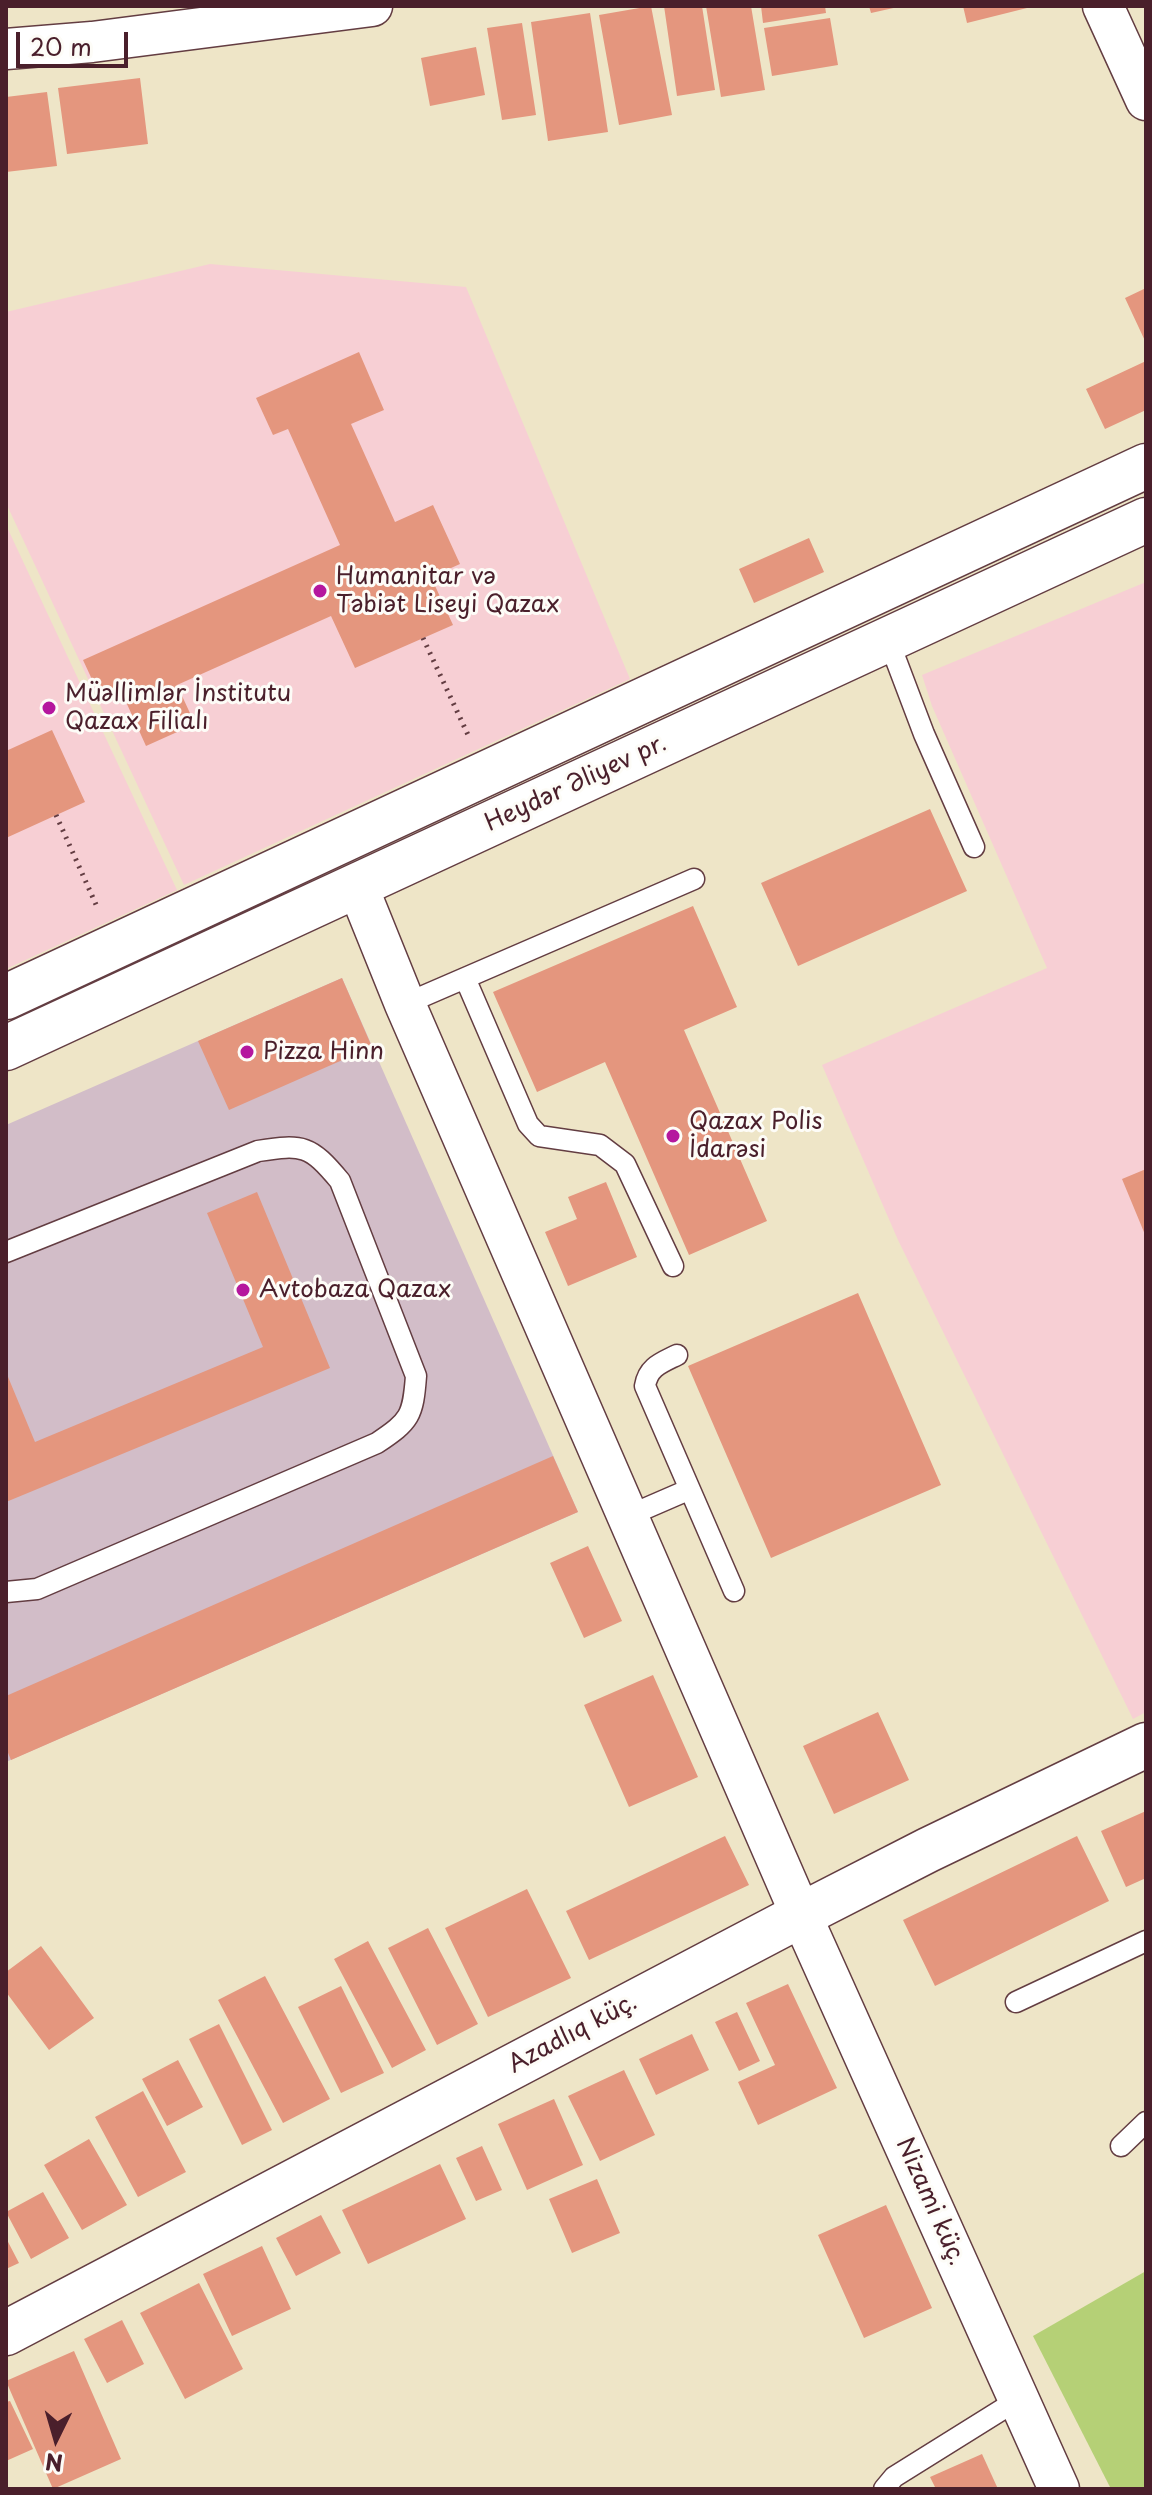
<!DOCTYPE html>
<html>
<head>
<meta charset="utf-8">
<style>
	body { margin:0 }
	#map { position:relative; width:1152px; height:2495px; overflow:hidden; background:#eee5c7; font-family:"Playpen Sans",sans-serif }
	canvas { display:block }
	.frame { position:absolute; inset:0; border:8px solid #4a1f2b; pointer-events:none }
	.north { position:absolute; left:16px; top:2399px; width:80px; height:80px; -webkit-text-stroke:6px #fdfcf7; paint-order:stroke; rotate:185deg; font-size:22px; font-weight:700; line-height:32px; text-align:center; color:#4a1f2b }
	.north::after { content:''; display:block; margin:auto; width:28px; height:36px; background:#4a1f2b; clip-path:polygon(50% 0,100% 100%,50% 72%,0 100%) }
	.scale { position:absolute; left:16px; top:32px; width:112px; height:36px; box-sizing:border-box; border:4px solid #4a1f2b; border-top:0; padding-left:10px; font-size:24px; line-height:28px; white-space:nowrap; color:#4a1f2b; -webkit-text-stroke:6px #fdfcf7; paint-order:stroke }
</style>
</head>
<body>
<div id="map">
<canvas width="1152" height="2495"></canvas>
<div class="frame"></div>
<div class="north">N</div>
<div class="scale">20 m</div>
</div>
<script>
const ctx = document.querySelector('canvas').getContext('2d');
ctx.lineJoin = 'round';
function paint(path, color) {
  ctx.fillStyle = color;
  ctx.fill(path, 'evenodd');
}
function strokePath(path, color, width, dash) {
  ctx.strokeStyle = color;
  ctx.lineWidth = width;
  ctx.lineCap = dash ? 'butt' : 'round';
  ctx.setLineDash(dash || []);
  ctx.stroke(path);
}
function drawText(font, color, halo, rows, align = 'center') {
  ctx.font = font + ' "Playpen Sans",sans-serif';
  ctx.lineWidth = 6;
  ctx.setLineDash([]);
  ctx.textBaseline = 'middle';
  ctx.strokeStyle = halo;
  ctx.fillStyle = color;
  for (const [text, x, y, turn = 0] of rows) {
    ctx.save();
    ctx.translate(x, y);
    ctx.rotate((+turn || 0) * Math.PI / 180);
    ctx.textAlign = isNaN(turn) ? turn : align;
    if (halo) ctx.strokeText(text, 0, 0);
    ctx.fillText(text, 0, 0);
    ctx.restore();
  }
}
const built = new Path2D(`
	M210,264L466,287L630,679L184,885L6,503V312Z
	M6,525L177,890L6,969Z
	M1146,582V1712L1133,1719L898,1240L822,1065L1047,968L932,706L922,675Z`);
const industrial = new Path2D(`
	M342,978L578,1512L6,1762V1125Z`);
const green = new Path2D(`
	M1146,2271V2489H1111L1033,2336Z`);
const building = new Path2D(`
	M651,6L672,115L619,125L599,15Z
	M664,6H702L715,90L677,96Z
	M706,6H751L765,90L721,97Z
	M761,6H825L826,13L763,23Z
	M869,6H898V7L871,13Z
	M963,6H1031V7L967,23Z
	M590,13L608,132L548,141L531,22Z
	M830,18L838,65L772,76L764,28Z
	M522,23L536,115L502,120L487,28Z
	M476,47L485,95L430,106L421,58Z
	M140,78L148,144L67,154L58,88Z
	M47,92L57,166L6,172V97Z
	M1146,288V343L1125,298Z
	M359,352L384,410L351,424L395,522L433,505L460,564L431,577L453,625L355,668L331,616L177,685L195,724L146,746L122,693L102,701L83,660L340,545L288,429L273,435L256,398Z
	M1146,361V410L1105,429L1086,389Z
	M809,538L824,572L754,603L739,569Z
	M52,730L85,802L6,838V751Z
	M930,809L967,891L798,966L761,883Z
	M693,906L737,1007L684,1030L767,1221L689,1255L605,1062L537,1092L493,992Z
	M342,978L372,1047L229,1110L198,1041Z
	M1146,1169V1237L1122,1179Z
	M606,1182L637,1257L568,1286L545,1232L577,1219L568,1197Z
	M257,1192L330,1368L6,1502V1372L35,1442L263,1347L207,1213Z
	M858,1293L941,1485L771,1558L688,1366Z
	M553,1456L578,1512L11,1760L6,1748V1696Z
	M588,1546L622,1621L584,1638L550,1563Z
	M653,1675L698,1777L629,1807L584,1705Z
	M878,1712L909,1780L834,1814L803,1746Z
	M1146,1811V1878L1126,1887L1101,1831Z
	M725,1836L749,1885L589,1960L566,1911Z
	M1077,1836L1109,1901L935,1986L903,1920Z
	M527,1889L571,1978L488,2017L445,1928Z
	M428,1928L478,2024L437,2045L388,1948Z
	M368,1941L426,2050L392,2068L334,1959Z
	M41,1946L94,2018L49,2050L6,1992V1972Z
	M265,1976L330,2099L283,2123L218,2000Z
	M788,1984L837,2088L758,2125L738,2082L775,2065L746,2003Z
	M341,1986L384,2073L341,2093L298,2007Z
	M737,2012L760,2061L739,2071L715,2022Z
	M219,2024L272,2130L242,2145L189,2039Z
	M692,2034L709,2070L656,2095L639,2059Z
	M178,2060L203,2107L167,2126L142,2079Z
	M624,2070L655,2135L600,2161L568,2096Z
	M143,2091L186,2172L138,2197L95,2117Z
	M554,2099L583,2165L527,2190L498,2124Z
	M89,2139L127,2205L82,2230L44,2165Z
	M482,2146L502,2190L476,2201L456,2158Z
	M440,2164L466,2219L368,2264L342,2210Z
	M597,2179L620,2233L572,2253L549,2199Z
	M43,2192L69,2238L31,2259L6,2212Z
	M886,2205L932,2308L864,2338L818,2235Z
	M321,2215L341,2253L296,2276L276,2238Z
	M6,2238L19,2263L6,2269Z
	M262,2246L291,2309L232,2336L203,2274Z
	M199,2283L243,2369L185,2399L140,2313Z
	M122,2320L144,2364L107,2383L84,2339Z
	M74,2351L121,2459L53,2489L6,2381Z
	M10,2401L33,2449L6,2461V2402Z
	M982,2454L998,2489H936L930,2477Z`);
const path = new Path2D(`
	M423,638L469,737
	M56,815L98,909`);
const service = new Path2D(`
	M888,639L924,734L974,847
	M465,978L528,1124L539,1136L600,1145L625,1164L673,1266
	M405,1004L694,879
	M6,1252L258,1151C303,1144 310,1145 340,1181L416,1376C413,1416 410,1421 377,1443L37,1589L6,1592
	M677,1355C661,1363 648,1367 645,1386L734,1591
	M628,1516L688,1490
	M1016,2002L1146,1941
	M1121,2146L1146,2122
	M884,2489L894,2477L1019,2399`);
const minor = new Path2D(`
	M1103,6L1146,100
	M6,49L92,42L372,6
	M357,885L405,1004L801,1915L1059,2489`);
const tertiary = new Path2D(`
	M6,2333L801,1915L928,1850L1146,1745`);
const secondary = new Path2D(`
	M6,997L1146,466
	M6,1048L1146,520`);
const markers = [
	[320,591,8,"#b5179e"],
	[49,708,8,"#b5179e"],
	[247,1052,8,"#b5179e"],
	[673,1136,8,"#b5179e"],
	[243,1290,8,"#b5179e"]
];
const poiNames = [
	["Humanitar və",336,577],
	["Təbiət Liseyi Qazax",336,605],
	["Müəllimlər İnstitutu",65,694],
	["Qazax Filialı",65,722],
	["Pizza Hinn",263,1052],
	["Qazax Polis",689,1122],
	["İdarəsi",689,1150],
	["Avtobaza Qazax",259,1290]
];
const streetNames = [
	["Heydər Əliyev pr.",576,784,-25],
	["Azadlıq küç.",573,2034,-28],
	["Nizami küç.",930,2202,66]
];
paint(built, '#f7cfd4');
paint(industrial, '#d2bdc8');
paint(green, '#b5d076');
paint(building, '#e4967e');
strokePath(service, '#633d42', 23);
strokePath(minor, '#633d42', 43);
strokePath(tertiary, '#633d42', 47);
strokePath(secondary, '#633d42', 47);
strokePath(path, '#633d42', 5, [2, 6]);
strokePath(service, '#fff', 20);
strokePath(minor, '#fff', 40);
strokePath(tertiary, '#fff', 44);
strokePath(secondary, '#fff', 44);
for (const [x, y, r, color] of markers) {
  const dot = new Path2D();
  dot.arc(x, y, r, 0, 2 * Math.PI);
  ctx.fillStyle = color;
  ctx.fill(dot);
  strokePath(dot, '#fdfcf7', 3);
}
drawText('24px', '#4a1f2b', '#fdfcf7', poiNames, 'left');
drawText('24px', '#4a1f2b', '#fdfcf7', streetNames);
</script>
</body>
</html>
